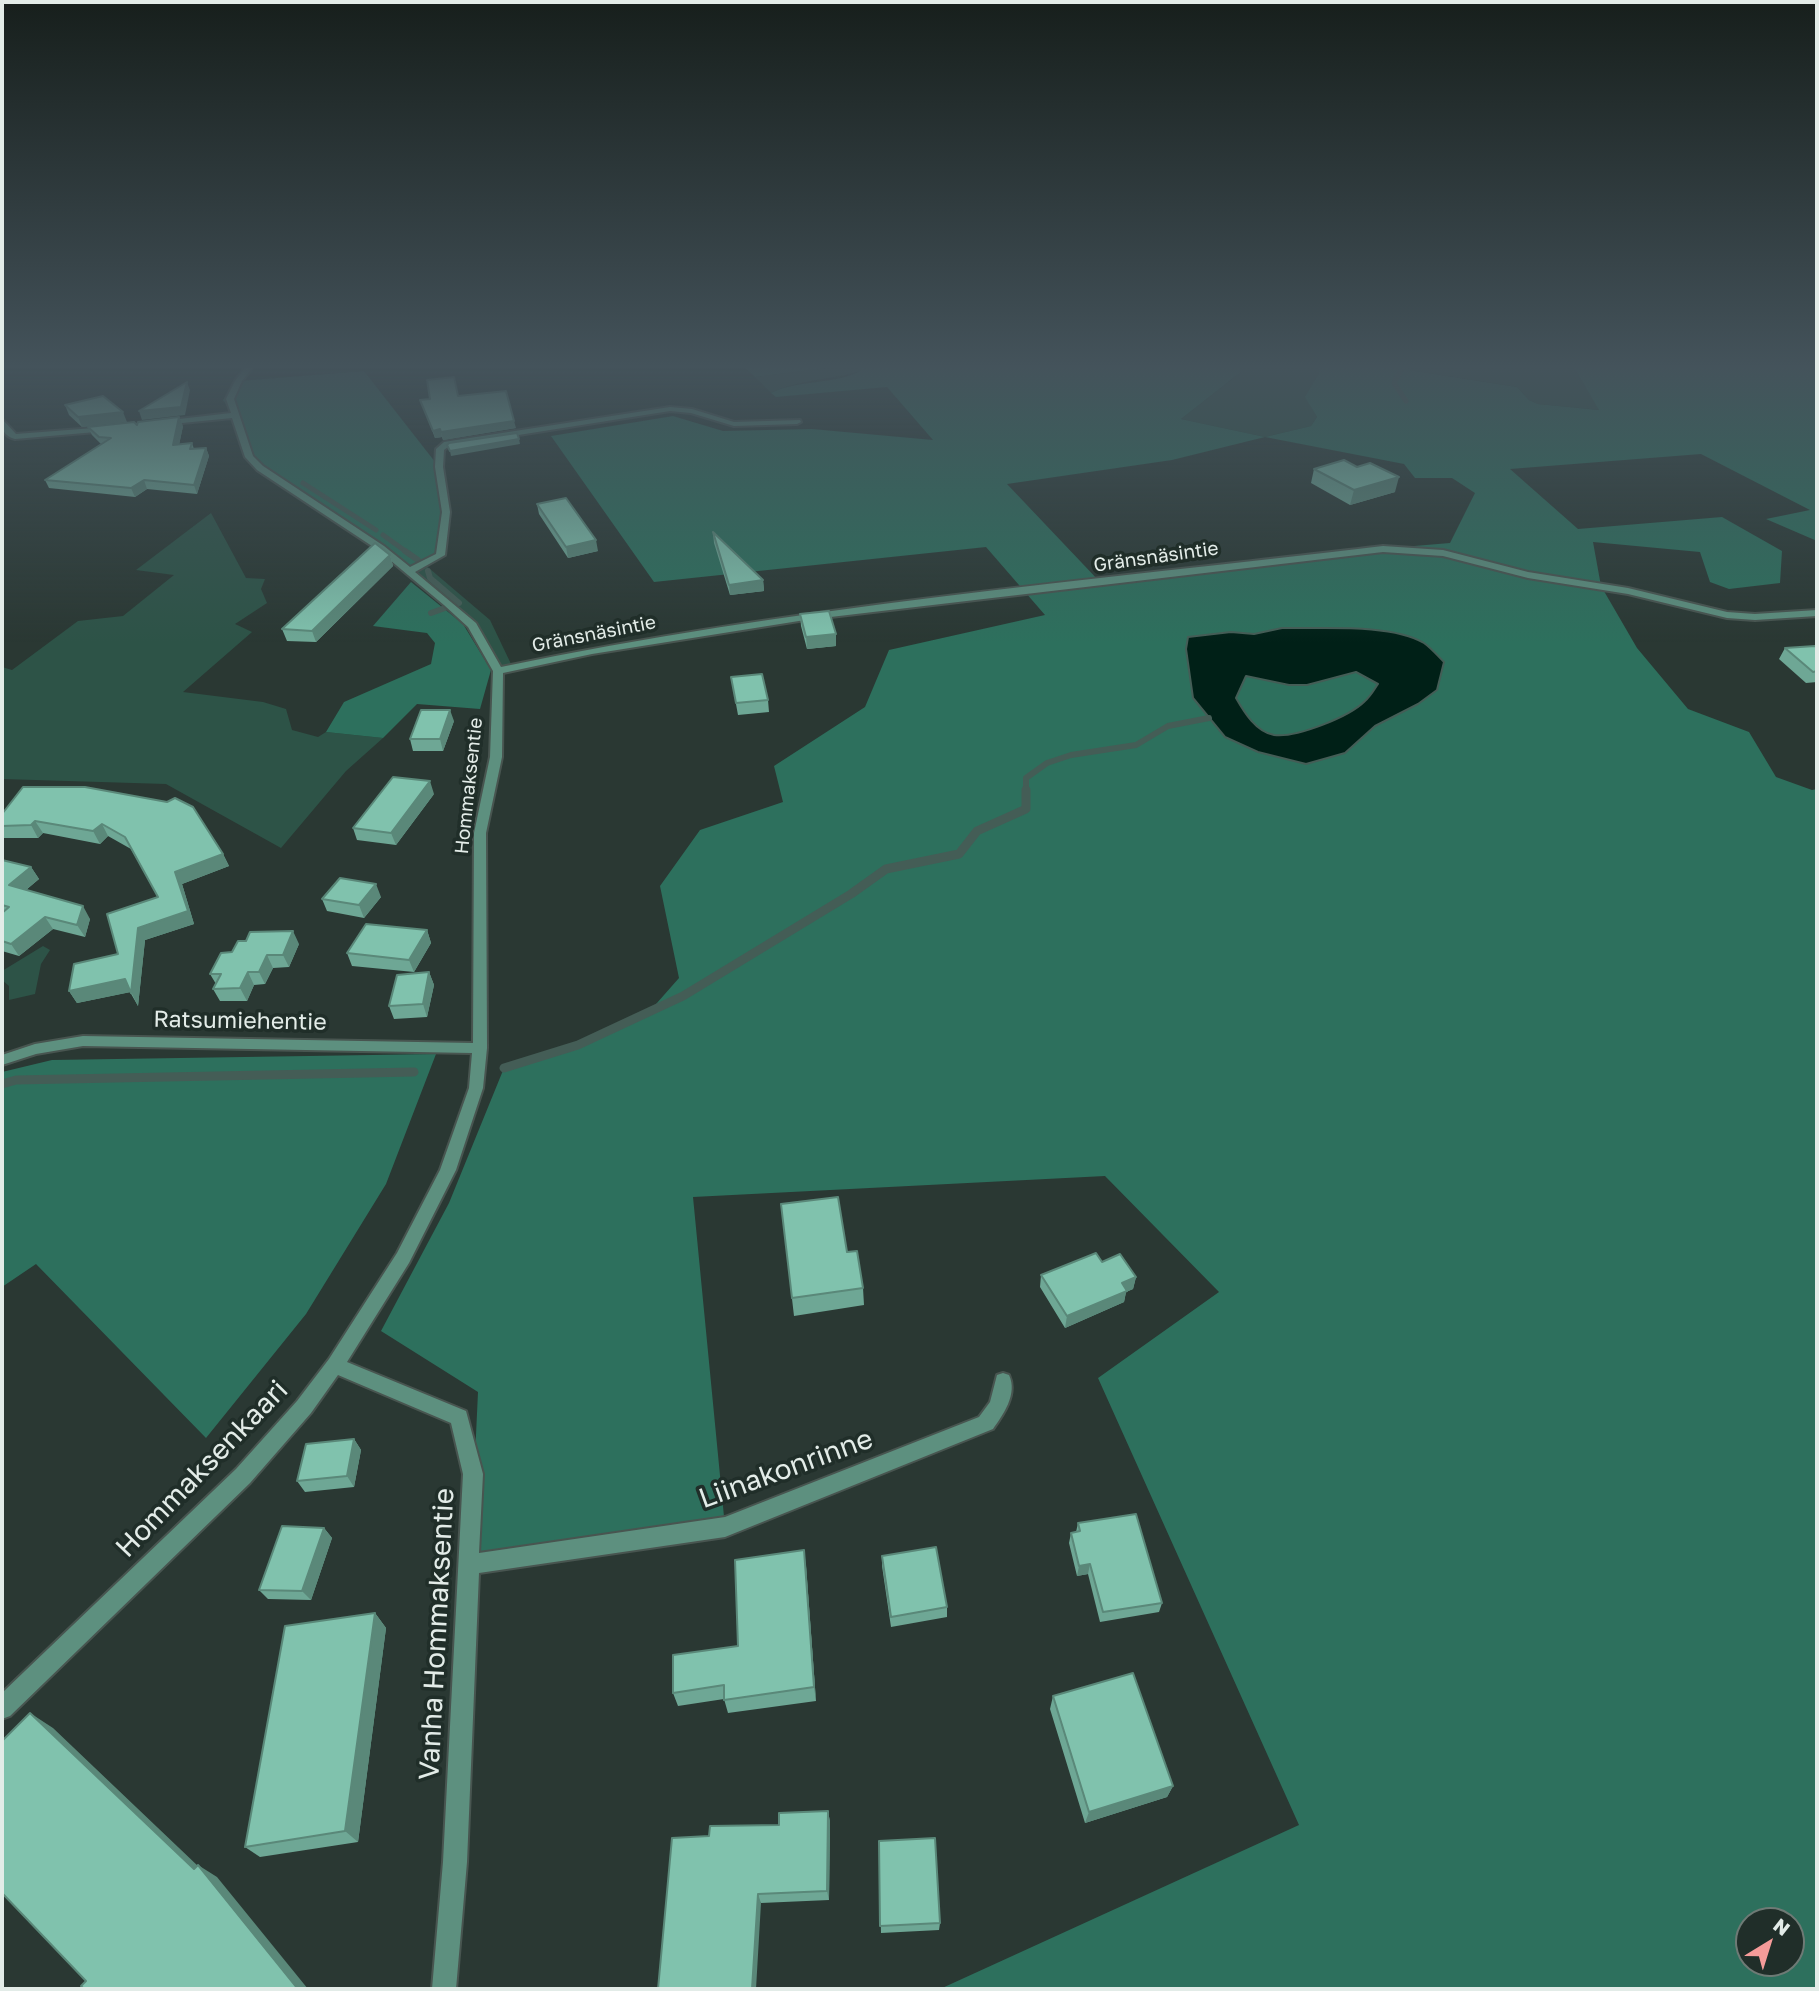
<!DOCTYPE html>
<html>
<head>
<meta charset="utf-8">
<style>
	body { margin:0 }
	#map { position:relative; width:1819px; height:1991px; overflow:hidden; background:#2a3833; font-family:"Golos Text",sans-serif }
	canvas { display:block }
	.frame { position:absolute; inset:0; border:4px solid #e3ece8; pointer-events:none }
	.north { position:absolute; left:1735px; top:1907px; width:70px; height:70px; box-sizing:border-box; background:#202e29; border:2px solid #6e7a75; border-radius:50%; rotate:38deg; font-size:19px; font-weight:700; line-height:28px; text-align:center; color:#e3ece8 }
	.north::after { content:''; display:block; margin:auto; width:24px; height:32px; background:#f59b99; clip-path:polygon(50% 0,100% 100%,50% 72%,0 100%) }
</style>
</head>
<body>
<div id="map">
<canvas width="1819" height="1991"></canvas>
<div class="frame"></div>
<div class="north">N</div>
</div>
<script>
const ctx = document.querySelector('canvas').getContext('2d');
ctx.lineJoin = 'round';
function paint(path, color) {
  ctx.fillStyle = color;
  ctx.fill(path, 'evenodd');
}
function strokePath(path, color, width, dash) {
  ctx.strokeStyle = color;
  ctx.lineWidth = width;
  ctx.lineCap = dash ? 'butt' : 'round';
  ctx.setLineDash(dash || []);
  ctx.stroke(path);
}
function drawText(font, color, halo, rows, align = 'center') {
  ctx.font = font + ' "Golos Text",sans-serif';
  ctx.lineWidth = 7;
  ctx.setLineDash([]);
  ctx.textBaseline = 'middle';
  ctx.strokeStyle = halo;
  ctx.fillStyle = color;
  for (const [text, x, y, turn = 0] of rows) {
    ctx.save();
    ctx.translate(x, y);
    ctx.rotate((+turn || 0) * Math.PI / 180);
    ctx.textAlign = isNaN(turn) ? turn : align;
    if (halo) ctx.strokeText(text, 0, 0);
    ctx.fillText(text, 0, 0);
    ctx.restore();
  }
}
const green = new Path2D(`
	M1238,364H1317L1319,373L1306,397L1317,417L1311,426L1265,437L1181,419L1241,372Z
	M1371,364H1436L1456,367L1549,364L1575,369L1600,410L1538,404L1529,400L1517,387Z
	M850,365L864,370C834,380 799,379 771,393L755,377Z
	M211,513L246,578L265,579L261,589L267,603L235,624L252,632L183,692L263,702L286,709L292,730L318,737L326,732L383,738L346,771L281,848L166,784L2,779V667L12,670L78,621L123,616L174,575L136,570Z
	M423,563L490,620L512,666L498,671L472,625L409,571Z
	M43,946L50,950L41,964L35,994L9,1000V986L2,980V971Z`);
const forest = new Path2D(`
	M741,364H1238L1241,372L1181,419L1265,437L1311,426L1317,417L1305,397L1319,373L1317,364H1371L1517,387L1529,400L1538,404L1599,410L1575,369L1549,364H1817V541L1766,519L1810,510L1701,454L1510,469L1578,529L1722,517L1782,551L1780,583L1729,589L1710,582L1700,552L1593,542L1601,586L1637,648L1688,709L1749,732L1776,777L1812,790L1817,789V1989H940L1299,1825L1098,1378L1219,1292L1105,1176L693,1197L725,1527L470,1564L478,1392L381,1331L449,1203L504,1068L578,1045L649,1012L679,978L660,886L700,830L783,802L774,766L865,707L889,650L1045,615L986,547L654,582L551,436L673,416L723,431L812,429L933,440L887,387L776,397L771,393C799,379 836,385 862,370L850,365L755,377ZM1265,437L1404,464L1415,478H1452L1475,493L1450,543L1318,554L1100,582L1007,484L1172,460ZM1282,628C1320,629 1392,623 1424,643C1431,648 1438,656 1444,662L1437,690L1418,704L1375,726L1345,753L1225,737L1188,637L1231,632L1254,634ZM1749,1921H1791V1963H1749Z
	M364,371L439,467L446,512L440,555L409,571L248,456L234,415L223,400L239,381Z
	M411,582L463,624L491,670L480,709L417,704L383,738L326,732L344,702L431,664L435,643L427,633L373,626Z
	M1356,672L1378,684C1374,690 1370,696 1365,701C1349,717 1296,738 1274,735C1256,732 1244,712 1235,698L1246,676L1267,679Z
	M436,1054L386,1184L306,1314L206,1438L36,1264L2,1287V1072L52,1060Z`);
const water = new Path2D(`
	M1282,628C1320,629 1391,623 1424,643C1431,648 1438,656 1444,662L1437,690L1418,704L1375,726L1345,753L1306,764L1258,752L1225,737L1193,698L1186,649L1188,637L1231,632L1254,634ZM1356,672L1378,684C1374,690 1370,697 1365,701C1349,717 1296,738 1274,735C1256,732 1244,712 1236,698L1246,676L1289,685H1307Z`);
const streamFar2 = new Path2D(`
	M1406,401L1394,383L1401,370L1409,364
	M303,483L376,530
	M383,535L408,553`);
const streamFar1 = new Path2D(`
	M405,551L418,560
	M428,571L430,578L459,603L431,613
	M1026,792V778L1047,763L1071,755L1136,745L1168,726L1209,718`);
const stream = new Path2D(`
	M504,1068L578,1045L683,996L851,894L886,869L959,854L977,831L1026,809V790
	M2,1084L16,1080L414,1072`);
const minor = new Path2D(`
	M248,364H255L242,381L234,399L253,456L263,466L384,546L410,567L436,554L442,512L435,467L436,449L444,442L670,407L692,409L734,422L800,420L801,422L797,424L734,426L691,413L670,411L449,446L444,450L443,467L450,512L445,555L415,572L476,623L501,667C791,606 1089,581 1383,546L1443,550L1528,572L1628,588L1727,612L1755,614L1817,610V616L1755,620L1727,618L1628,594L1528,578L1443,556L1383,552L805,620L592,654L503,673L502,757L486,833L487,1048L483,1088L456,1170L409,1263L347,1362L466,1411L483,1474L479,1553L725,1517L979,1417L990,1402L997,1375L1003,1373L1009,1375C1018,1394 1003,1415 993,1429L725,1537L479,1573L467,1862L456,1989H432L443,1862L463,1474L451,1423L338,1375L311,1413L250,1483L10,1716L2,1719V1693L236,1469L297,1401L329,1359L397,1253L440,1170L469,1088L472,1053L83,1046L36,1054L2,1065V1055L35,1044L83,1036L473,1043L474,833L490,757L493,671L468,627L444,605L378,550L257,470L245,457L232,418L162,425L158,423L162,421L231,413L226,399L235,381Z
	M2,419L16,434L107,427L111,429L107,431L15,439C4,436 1,429 2,419Z`);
const wall = new Path2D(`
	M458,396L516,428L443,440L442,437L435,438L420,400Z
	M65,405L127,422L82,427L69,415Z
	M137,425L183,426L179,445L192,443L194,449L206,448L209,456L197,494L147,489L135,497L49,488L45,480L101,444L92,435L88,427Z
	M1314,469L1395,492L1350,505L1311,483Z
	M537,504L598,551L568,558L539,514Z
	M713,532L763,580L764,591L730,595L714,543Z
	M390,555L393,566L316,642L287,641L282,629Z
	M800,614L836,634V646L807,649L801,626Z
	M1785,648H1817V682L1806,683L1779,659Z
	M731,677L768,700L769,712L738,715Z
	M454,721L443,751H413L410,739Z
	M23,787L223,854L229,866L182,884L194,924L145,940L138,1006L130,992L77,1003L69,991L118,954L158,897L131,849L108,836L100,844L43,833L38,838H2V814Z
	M434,794L396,845L357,840L353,828Z
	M2,860L31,867L39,879L26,890L90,919L85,937L53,929L19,956L2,951Z
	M381,897L364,918L327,911L322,899Z
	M427,930L431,943L414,972L352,966L347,953Z
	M299,944L289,967L273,968L265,984L254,985L247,1001H220L213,989L216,984L210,974Z
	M429,972L434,985L427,1017L394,1019L389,1006Z
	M781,1204L847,1252L863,1288L864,1305L794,1316Z
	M1102,1262L1136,1277L1133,1289L1126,1292L1124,1302L1065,1328L1040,1287L1041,1275Z
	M354,1439L361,1450L354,1487L305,1492L297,1481Z
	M1078,1523L1162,1603L1159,1612L1100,1622L1088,1574L1077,1576L1069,1543L1071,1533L1076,1532Z
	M324,1528L332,1538L311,1600L268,1599L259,1590Z
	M882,1556L947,1607V1617L891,1627L882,1566Z
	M806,1566L816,1701L728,1713L724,1699L678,1706L673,1693L738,1646Z
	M375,1613L386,1628L358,1842L260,1857L245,1847Z
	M1053,1696L1173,1786L1167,1797L1085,1823L1050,1709Z
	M828,1811L830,1822L829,1900L761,1903L709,1836L779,1825Z
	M879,1841L940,1923L939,1930L881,1933Z`);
const shadedWall = new Path2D(`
	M187,382L190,390L185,415L142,420L139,411Z
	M123,412L127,422L82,427L78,417Z
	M179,417L183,426L177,454L173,445Z
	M514,421L516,428L443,440L441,432Z
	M440,429L442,437L435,438L433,431Z
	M519,439L520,444L451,456L450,451Z
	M206,448L209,456L197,494L194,485Z
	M1399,477L1395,492L1350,505L1354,490Z
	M144,480L147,489L135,497L131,488Z
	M596,540L598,551L568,558L566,547Z
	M390,555L393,566L316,642L312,631Z
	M763,580L764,591L730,595L729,585Z
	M836,634V646L807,649L806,637Z
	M450,710L454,721L443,751L440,739Z
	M430,781L434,794L396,845L391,833Z
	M35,821L43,833L38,838L31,825Z
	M102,824L108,836L100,844L93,831Z
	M223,854L229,866L182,884L194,924L145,940L138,1006L131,992L77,1003L69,991L125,979L138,928L175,872Z
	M31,867L39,879L17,897L9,885Z
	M376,884L381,897L364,918L359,905Z
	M83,906L90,919L85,937L77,925Z
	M45,917L53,929L19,956L11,944Z
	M427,930L431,943L414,972L409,960Z
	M293,931L299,944L289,967L283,955Z
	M267,955L273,968L265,984L259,972Z
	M248,972L254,985L247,1001L240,988Z
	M429,972L434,985L427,1017L423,1004Z
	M1136,1277L1133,1289L1126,1292L1124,1302L1065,1328L1067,1316L1122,1283Z
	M354,1439L361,1450L354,1487L347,1476Z
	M324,1528L332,1538L311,1600L302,1591Z
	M804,1550L806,1566L816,1701L814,1687Z
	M1090,1564L1088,1574L1077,1576L1079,1566Z
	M375,1613L386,1628L358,1842L345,1831Z
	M30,1713L53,1728L199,1867L198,1865L217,1877L308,1989H298L194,1869Z
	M1173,1786L1167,1797L1085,1823L1089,1812Z
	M828,1811L830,1822L829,1900L827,1891Z
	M758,1894L761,1903L756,1989H752Z`);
const building = new Path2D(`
	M454,377L458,396L506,391L514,421L441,432L440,429L433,431L420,400L430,399L427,380Z
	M187,382L181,407L139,411Z
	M103,396L123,412L78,417L65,405Z
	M179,417L173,445L192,443L190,449L206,448L194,485L144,480L131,488L45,480L111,438L99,437L88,427L134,422L137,425L138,422Z
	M517,433L519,439L450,451L447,445L449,443Z
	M1344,460L1357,467L1370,463L1399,477L1354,490L1314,469Z
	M566,498L596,540L566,547L537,504Z
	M713,532L763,580L729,585Z
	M375,543L390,555L312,631L282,629Z
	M829,611L836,634L806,637L800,614Z
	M1815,646L1817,648V671L1813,672L1785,648Z
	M762,674L768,700L736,703L731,677Z
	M421,710H450L440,739H410Z
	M393,777L430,781L391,833L353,828Z
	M23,787H85L167,802L175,798L193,807L223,854L175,872L188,911L138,928L131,993L125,979L69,991L74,964L118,954L107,914L158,897L125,837L102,824L93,831L35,821L31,825L2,826V814Z
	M2,860L31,867L9,885L83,906L77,925L45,917L11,944L2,941V913L9,907L2,905Z
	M340,878L376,884L359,905L322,899Z
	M366,924L427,930L409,960L347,953Z
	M293,931L283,955H267L259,972H248L240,988L213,989L221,974H210L221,953L232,952L238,941H246L250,932Z
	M429,972L423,1004L389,1006L397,975Z
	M838,1197L847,1252L857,1251L863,1288L792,1298L781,1204Z
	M1096,1253L1102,1262L1120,1254L1136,1277L1122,1283L1127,1291L1067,1316L1041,1275Z
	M354,1439L347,1476L297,1481L306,1444Z
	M1136,1514L1162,1603L1103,1612L1090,1564L1079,1566L1071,1533L1080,1531L1078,1523Z
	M282,1526L324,1528L302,1591L259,1590Z
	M936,1547L947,1607L891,1617L882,1556Z
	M804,1550L814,1687L724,1700V1685L673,1693V1655L738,1646L735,1560Z
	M375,1613L345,1831L245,1847L285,1626Z
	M1133,1673L1173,1786L1089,1812L1053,1696Z
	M30,1713L194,1869L198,1865L298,1989H84L81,1986L86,1981L2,1893V1741Z
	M828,1811L827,1891L758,1894L752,1989H658L672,1838L709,1836L710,1826L779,1825V1813Z
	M935,1838L940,1923L880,1926L879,1841Z`);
const farStreetnames = [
	["Gränsnäsintie",1156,557,-8],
	["Gränsnäsintie",594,634,-11],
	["Hommaksentie",469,786,-84]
];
const streetNames = [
	["Ratsumiehentie",240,1021,1]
];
const nearStreetnames = [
	["Hommaksenkaari",202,1469,-46],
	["Liinakonrinne",786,1469,-20],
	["Vanha Hommaksentie",437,1634,-87]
];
paint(green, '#2d5347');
paint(forest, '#2d705d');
paint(water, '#002017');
strokePath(water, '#445d56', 2);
strokePath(streamFar2, '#445d56', 5);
strokePath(streamFar1, '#445d56', 6);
strokePath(stream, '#445d56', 9);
strokePath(minor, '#485550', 4);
paint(minor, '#5d907f');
paint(wall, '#6ea795');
paint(shadedWall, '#5a8879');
paint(building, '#80c2ad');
strokePath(building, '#5a8879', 2);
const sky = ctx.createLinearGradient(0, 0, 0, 643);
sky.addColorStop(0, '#171f1c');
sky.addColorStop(0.57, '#44535b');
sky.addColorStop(1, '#44535b00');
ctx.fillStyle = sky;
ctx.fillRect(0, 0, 1819, 643);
drawText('19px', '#e3ece8', '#202e29', farStreetnames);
drawText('23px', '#e3ece8', '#202e29', streetNames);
drawText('28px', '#e3ece8', '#202e29', nearStreetnames);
</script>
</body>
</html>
